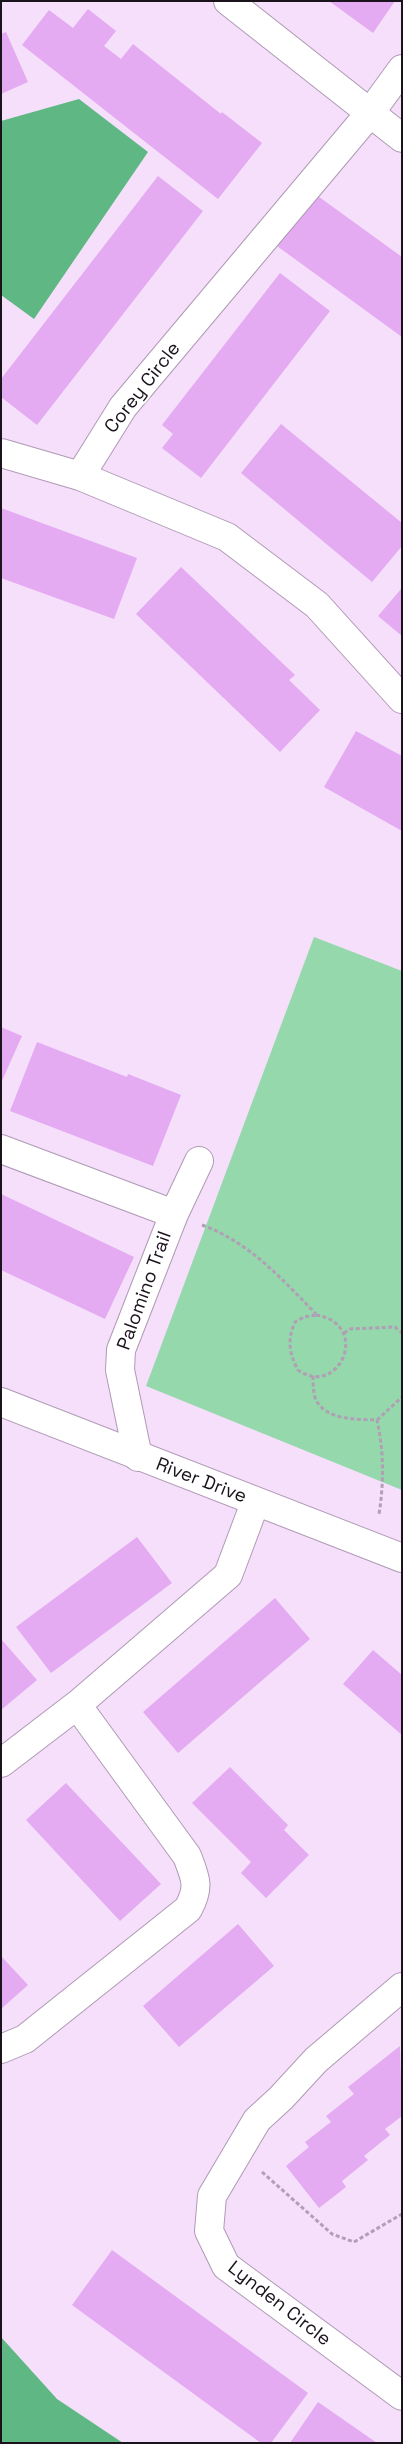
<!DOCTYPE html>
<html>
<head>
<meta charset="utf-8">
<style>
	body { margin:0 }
	#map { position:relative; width:403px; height:2444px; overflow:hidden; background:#f5dffb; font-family:"Space Grotesk",sans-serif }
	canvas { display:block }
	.frame { position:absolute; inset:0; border:2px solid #1a131c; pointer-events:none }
</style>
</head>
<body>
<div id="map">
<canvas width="403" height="2444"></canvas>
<div class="frame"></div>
</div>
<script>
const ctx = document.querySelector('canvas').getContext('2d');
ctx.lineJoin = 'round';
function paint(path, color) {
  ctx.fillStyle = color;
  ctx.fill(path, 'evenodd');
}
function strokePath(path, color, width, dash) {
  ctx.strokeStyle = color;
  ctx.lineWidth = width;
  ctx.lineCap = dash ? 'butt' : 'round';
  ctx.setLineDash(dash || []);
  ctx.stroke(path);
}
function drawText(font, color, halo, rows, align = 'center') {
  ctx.font = font + ' "Space Grotesk",sans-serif';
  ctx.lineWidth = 4;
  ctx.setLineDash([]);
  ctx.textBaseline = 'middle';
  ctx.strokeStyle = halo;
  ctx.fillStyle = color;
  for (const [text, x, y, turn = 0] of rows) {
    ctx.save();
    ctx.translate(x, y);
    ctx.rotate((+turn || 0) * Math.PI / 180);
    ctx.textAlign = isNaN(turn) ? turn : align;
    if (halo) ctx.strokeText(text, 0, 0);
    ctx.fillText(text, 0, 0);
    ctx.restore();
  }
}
const green = new Path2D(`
	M314,937L402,971V1490L146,1386Z`);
const forest = new Path2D(`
	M79,99L148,152L34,319L1,295V121Z
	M1,2337L57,2399L123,2443H1Z`);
const building = new Path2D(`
	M329,1H395L373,33Z
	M88,9L116,31L104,46L121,59L133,44L221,114L222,112L262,143L218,199L22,45L49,10L73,28Z
	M6,32L28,82L1,94V34Z
	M158,176L203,211L37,425L1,397V379Z
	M315,194L402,257V337L277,246Z
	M280,273L330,311L201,478L162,448L173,434L162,425Z
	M281,424L402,523V546L372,582L241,473Z
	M1,508L137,558L114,619L1,578Z
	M181,567L295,675L289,680L320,710L280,752L136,614Z
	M402,588V636L378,616Z
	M356,731L402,756V831L324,787Z
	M1,1027L22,1036L1,1083Z
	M37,1042L127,1077L128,1074L181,1095L153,1166L10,1111Z
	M1,1194L134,1257L105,1319L1,1270Z
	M137,1537L172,1583L51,1673L16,1627Z
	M275,1598L310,1639L178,1753L143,1712Z
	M1,1639L37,1680L1,1710Z
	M373,1650L402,1675V1735L343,1684Z
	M230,1767L288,1825L284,1830L309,1855L266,1898L241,1873L251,1862L192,1803Z
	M66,1783L161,1884L120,1921L26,1820Z
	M238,1924L274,1966L179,2047L143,2006Z
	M1,1956L28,1985L1,2009Z
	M400,2046L402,2116L385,2129L390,2135L364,2156L368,2160L342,2181L346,2187L319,2208L286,2166L309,2147L305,2142L331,2122L326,2116L354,2094L348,2087Z
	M112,2250L308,2393L271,2443H261L72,2305Z
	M318,2402L377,2443H290Z`);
const path = new Path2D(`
	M202,1225C249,1242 282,1279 316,1314
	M316,1315C372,1324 339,1399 298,1370C289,1353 287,1340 295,1322L304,1317Z
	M344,1333L350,1329L395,1327L402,1333
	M313,1376C313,1383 313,1394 316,1400C327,1421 357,1419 377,1420C384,1451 384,1483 379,1514
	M377,1420L402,1397
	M262,2172L332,2234L354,2242L402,2214`);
const minor = new Path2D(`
	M228,1L402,138
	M1,453L80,476L227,537L317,605L402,699
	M80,476L123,407L370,113L402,69
	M1,1149L174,1214L121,1350L120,1370L138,1457
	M174,1214L199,1161
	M1,1763L77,1705L228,1575L255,1503
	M402,1987L316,2060L281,2098L257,2120L212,2196L209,2231L226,2266L402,2396
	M1,2049L25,2039L188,1909C200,1887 196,1879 187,1856L77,1705`);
const major = new Path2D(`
	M1,1402L402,1558`);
const streetNames = [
	["Corey Circle",143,388,-52],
	["Palomino Trail",145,1291,-70],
	["River Drive",201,1481,21],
	["Lynden Circle",279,2304,38]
];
paint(green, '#94d8ac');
paint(forest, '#5fb883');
paint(building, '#e4aaf2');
strokePath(minor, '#af9ab4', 30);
strokePath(major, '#af9ab4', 30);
strokePath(path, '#b09fb5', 3, [4, 2.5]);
strokePath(minor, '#fff', 28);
strokePath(major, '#fff', 28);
drawText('19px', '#1a131c', '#fff', streetNames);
</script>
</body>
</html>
